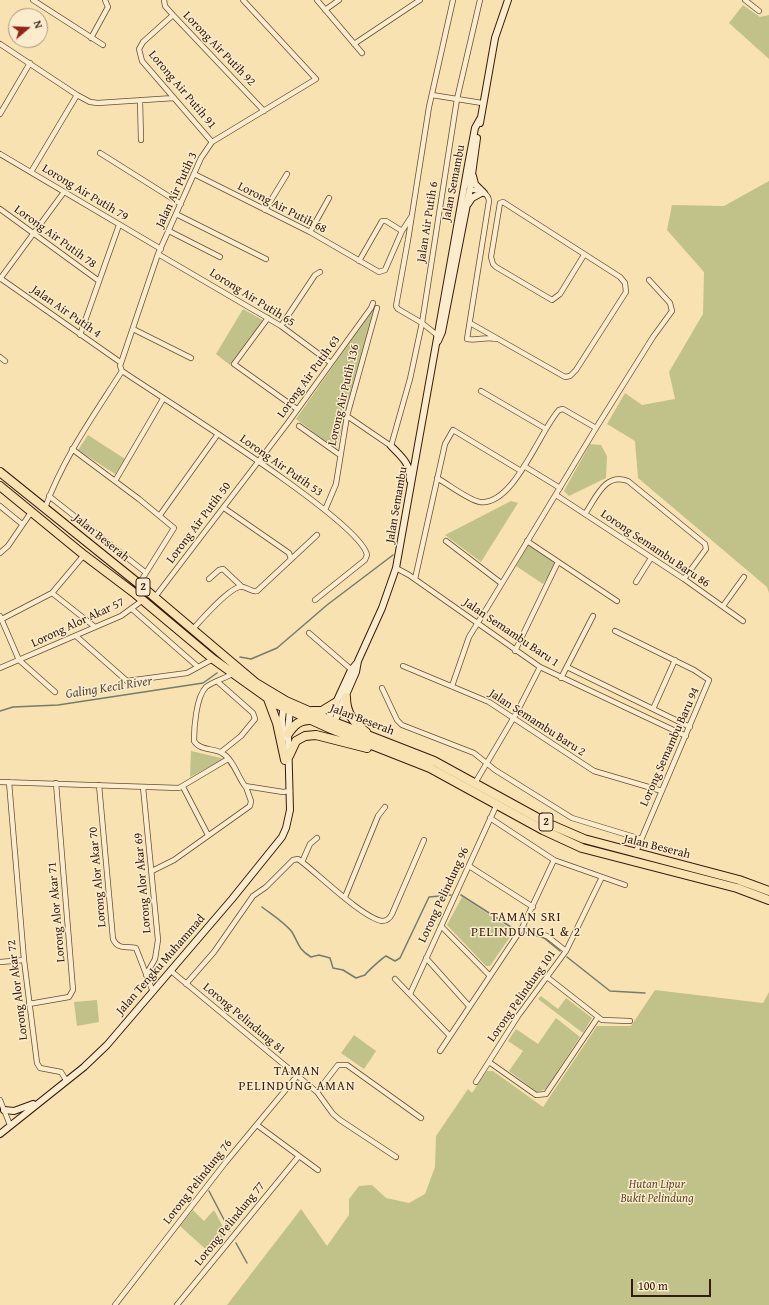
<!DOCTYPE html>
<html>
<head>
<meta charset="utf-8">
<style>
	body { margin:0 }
	#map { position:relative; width:769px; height:1305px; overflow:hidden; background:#f8e2b1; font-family:"Gentium Book Plus",serif }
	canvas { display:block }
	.north { position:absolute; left:8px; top:8px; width:40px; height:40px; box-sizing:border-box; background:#faeccc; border:1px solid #ad9880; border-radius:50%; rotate:71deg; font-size:11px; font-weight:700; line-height:16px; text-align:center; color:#391b0d }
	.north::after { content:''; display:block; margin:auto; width:14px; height:18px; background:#8f2418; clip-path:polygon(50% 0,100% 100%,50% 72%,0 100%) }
	.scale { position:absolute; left:631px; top:1279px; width:80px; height:18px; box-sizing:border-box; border:2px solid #391b0d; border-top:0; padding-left:5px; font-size:12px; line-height:14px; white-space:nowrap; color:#391b0d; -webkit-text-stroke:3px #faeccc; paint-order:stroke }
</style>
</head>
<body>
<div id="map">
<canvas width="769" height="1305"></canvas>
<div class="north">N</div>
<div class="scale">100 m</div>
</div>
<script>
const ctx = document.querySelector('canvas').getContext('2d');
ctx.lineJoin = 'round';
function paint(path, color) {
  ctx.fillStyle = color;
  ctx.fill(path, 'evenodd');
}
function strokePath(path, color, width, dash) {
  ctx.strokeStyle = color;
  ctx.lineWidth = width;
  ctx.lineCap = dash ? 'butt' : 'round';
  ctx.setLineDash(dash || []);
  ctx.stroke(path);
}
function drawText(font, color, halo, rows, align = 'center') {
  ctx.font = font + ' "Gentium Book Plus",serif';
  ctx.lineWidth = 3;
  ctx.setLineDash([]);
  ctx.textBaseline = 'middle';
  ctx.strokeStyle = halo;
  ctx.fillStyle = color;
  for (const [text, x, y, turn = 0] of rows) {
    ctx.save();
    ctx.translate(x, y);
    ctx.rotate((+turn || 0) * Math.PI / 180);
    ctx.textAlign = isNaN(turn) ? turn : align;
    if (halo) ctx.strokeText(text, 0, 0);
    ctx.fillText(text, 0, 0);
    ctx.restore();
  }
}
const green = new Path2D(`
	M743,5L760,17L769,15V59L729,23Z
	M769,181V593L767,587L638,478L635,441L607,424L625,393L642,405L675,399L669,372L703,314L704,272L667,230L672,205L724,206Z
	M376,305L336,449L296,419Z
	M243,309L264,321L230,365L216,354Z
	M88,435L125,459L115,474L78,450Z
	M590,444L601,445L607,456L606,478L569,496L564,491Z
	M511,501L518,503L481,562L445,535Z
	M529,544L557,562L543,584L516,566Z
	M191,751L221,758L224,759L190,777Z
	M462,897L514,931L490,966H486L447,925Z
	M655,990L763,1003L769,992V1305H227L301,1209L327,1246L349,1215V1199L359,1186L372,1185L386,1198L409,1203L425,1194L435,1167L436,1136L468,1089L472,1093L487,1071H493L543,1107L597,1026H631Z
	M541,996L558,1009L566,998L592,1018L583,1033L538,999Z
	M97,1000L99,1022L77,1026L74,1002Z
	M556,1018L580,1037L546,1089L537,1092L509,1071L523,1051L508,1041L516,1029L538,1044Z
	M354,1035L376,1051L364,1069L341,1053Z
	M193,1210L204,1221L214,1210L227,1234L211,1254L180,1226Z`);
const stream = new Path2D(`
	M240,657L251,659L277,648L327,605L393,555
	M0,711L13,707L58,705L203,683L217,673
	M461,895L514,929
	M262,907C271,914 285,923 292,932C299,944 298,949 311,957L319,955L330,958L333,968L343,970L356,978L365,975C367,972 382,958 386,956L395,961L400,958L429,897L451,895
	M524,932L544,938L560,951
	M567,957L610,991L645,993
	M209,1191L230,1231
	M236,1243L247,1263`);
const minor = new Path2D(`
	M33,0L103,45
	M164,0L165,6L173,15L264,111
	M243,0L316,79L212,142L201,158L158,254L120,366L122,371C160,397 361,521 367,555L365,560L315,600
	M317,0L362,53
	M745,0L759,11
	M325,10L339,0
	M173,15L143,42L139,49L142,61L212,142
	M91,38L108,7L105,0
	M0,44L77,95L90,102L98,103L174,98
	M354,44L420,0
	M432,95L482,103
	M140,100L141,140
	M0,114L30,63
	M100,153L181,204
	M0,154L161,249
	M31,172L77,95
	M194,174L310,232L379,272L385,270L402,231L386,221H382L359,261
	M470,189C478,191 488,191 489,201L467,339C478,341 486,336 496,339
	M0,209L99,281
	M265,210L287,174
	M176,214L266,259
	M169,231L220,257
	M402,231L411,217
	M310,232L329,198
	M158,254L281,326L331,363
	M0,278L120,362
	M0,279L64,192
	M268,318L234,364L297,409
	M470,323L565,377L570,376L576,370L626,292L625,283L620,277L503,202L500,203L491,257L493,264L496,267L552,300L560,294L584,255
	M281,326L315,275L320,272
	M133,329L191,358
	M80,335L119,225
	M437,335L422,323L398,309L396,306L408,240L429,107L453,0
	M0,357L5,361
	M481,391L546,429
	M347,416L391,446L410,379L422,323L457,99L480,0
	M299,426L340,455
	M72,449L139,499L174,528L139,584
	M524,466L560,488
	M437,478C448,484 468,500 480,502C514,506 540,430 559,410L563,409L596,428
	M115,481L163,399
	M556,495L684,579L743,621
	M49,496L145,572
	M0,506L22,524
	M45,508C63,458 94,415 122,371
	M224,508L289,553L291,559
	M325,510L336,484L347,416L377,308
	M585,514C596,498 605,472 628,481L705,544L706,549L684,579
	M160,515L218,434
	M446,541L501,583
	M527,541L617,601
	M0,553L8,546L32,511
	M396,568L409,575L540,667L686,736
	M209,579L219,570L223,569L241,586
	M415,579L445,444L453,430L521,471
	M636,582L651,558
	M52,593L95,627
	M155,597L287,424L371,308L373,303
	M723,606L744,577
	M132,609L197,666
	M0,616L19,660L55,692
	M0,620L52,593L84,555
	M192,630C202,619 226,591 239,587C246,585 251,593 257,591L317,535
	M615,631L694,670L709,680L635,854
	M309,633L353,671
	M76,636L127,681L187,673L213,659
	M515,651L558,562
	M403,666L489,702L594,771L662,791
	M567,667L690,727
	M0,668L121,616L143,600
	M234,673C226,678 212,682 206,687C196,697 194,728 194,741C200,751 214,748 222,753C233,759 238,777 245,786L283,792L290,791
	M561,678L593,616
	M218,682L253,713L255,719L241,736L221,752
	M452,686L469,637L490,603L596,428L653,337L672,311L670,303L649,280
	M382,688L397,720L402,725L474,753L495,770L572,818L641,839
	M653,709L675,660
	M0,782L179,788L228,759
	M9,782L24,960L37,1063L40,1068L61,1072L66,1080
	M475,783L517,712L540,667
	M99,785L113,939C118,950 126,946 136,948L153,992
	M143,787L158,940L155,959L146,975
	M183,787L208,835
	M490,818L554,860L625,885
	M302,862L310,844L317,838
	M469,866L533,907
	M152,871L174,860L250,806L251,801L246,787
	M345,897L378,816L385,807
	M441,926L489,975
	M522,928L547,936L566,951
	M426,958L469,1006
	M0,962L24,960
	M171,971L317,1092L333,1114L340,1120L396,1157
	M547,977L602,1020L630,1021
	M395,979L450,1036
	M186,984L214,952L253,896L266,887L293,860L298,859L302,862C319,875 363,918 382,921C387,921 390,918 392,914L424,840
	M410,994L497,804
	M29,1004L69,997L73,990L56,783
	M440,1051L522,928L554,860
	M489,1062L536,1095L546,1094L598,1017
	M476,1082L518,1016L566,951L602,877
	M317,1092L338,1065H347L421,1118
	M0,1100L10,1125
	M257,1125L318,1170
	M115,1305L225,1163L297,1076
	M177,1305L299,1156`);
const secondary = new Path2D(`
	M480,123L495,38L508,0
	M473,176L475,184L484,193
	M468,204L472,198L483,192
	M438,341L442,332L470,189L477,138
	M391,446C401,456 411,464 410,480
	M327,722L351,670L357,663
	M333,725L356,672L358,661L382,608L396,568L468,165L475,128L480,119
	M283,738L282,719L284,704
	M4,1110L14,1111L33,1104
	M0,1134L84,1067L107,1045L232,899L282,837L286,828L290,810L288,734L290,707`);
const trunk = new Path2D(`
	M0,472L139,584L256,683L286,701L334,722L434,761L547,823L584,839L739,880L769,891
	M0,486L84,555L133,592L213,659L276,704L331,729L430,768L543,830L582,848L737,888L769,900
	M346,697C346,713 353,722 366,732
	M268,699L277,723L285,760
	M312,711H322L335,703
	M288,734C294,725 299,720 310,720
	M289,756L296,741L305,736L316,735L367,748`);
const shields = [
	[143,587,14],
	[546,822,14]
];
const shieldNames = [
	["2",143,587],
	["2",546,822]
];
const streetNames = [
	["Lorong Air Putih 92",219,49,46],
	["Lorong Air Putih 91",182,90,50],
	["Jalan Semambu",454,183,-79],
	["Jalan Air Putih 3",177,190,-65],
	["Lorong Air Putih 79",85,193,31],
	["Lorong Air Putih 68",282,208,27],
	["Jalan Air Putih 6",428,222,-81],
	["Lorong Air Putih 78",55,237,36],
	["Lorong Air Putih 65",252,298,32],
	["Jalan Air Putih 4",66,312,35],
	["Lorong Air Putih 63",309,377,-54],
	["Lorong Air Putih 136",344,395,-77],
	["Lorong Air Putih 53",281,466,35],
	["Jalan Semambu",397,505,-80],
	["Lorong Air Putih 50",199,523,-53],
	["Jalan Beserah",101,538,39],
	["Lorong Semambu Baru 86",655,549,34],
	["Lorong Alor Akar 57",78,623,-25],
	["Jalan Semambu Baru 1",511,633,34],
	["Jalan Beserah",362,720,21],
	["Jalan Semambu Baru 2",537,723,33],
	["Lorong Semambu Baru 94",670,747,-66],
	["Jalan Beserah",657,847,14],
	["Lorong Alor Akar 70",98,877,-95],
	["Lorong Alor Akar 69",143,883,-95],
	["Lorong Pelindung 96",444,895,-65],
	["Lorong Alor Akar 71",57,912,-95],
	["Jalan Tengku Muhammad",161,965,-49],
	["Lorong Alor Akar 72",18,990,-97],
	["Lorong Pelindung 101",522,996,-55],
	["Lorong Pelindung 81",244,1019,40],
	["Lorong Pelindung 76",198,1182,-52],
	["Lorong Pelindung 77",230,1224,-51]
];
const parkNames = [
	["Hutan Lipur",657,1185],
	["Bukit Pelindung",657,1199]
];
const waterNames = [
	["Galing Kecil River",109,688,-9]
];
const neighbourhoodNames = [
	["TAMAN SRI",526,918],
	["PELINDUNG 1 & 2",526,933],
	["TAMAN",297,1072],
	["PELINDUNG AMAN",297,1087]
];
paint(green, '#c0c289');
strokePath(stream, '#757c6e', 1.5);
strokePath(minor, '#694d36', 6);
strokePath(secondary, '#391b0d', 8);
strokePath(trunk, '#391b0d', 10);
strokePath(minor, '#faeccc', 4.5);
strokePath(secondary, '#faeccc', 6);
strokePath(trunk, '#f8e2b1', 8);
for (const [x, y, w] of shields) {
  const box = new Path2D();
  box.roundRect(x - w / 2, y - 9, w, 18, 3);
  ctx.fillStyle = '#faeccc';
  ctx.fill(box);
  strokePath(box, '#391b0d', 1);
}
drawText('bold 11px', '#391b0d', null, shieldNames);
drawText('12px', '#391b0d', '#faeccc', streetNames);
drawText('italic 12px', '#624d32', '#faeccc', parkNames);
drawText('italic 13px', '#574c3e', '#faeccc', waterNames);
ctx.letterSpacing = '1px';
drawText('13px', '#391b0d', '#faeccc', neighbourhoodNames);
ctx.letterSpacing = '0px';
</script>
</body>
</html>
